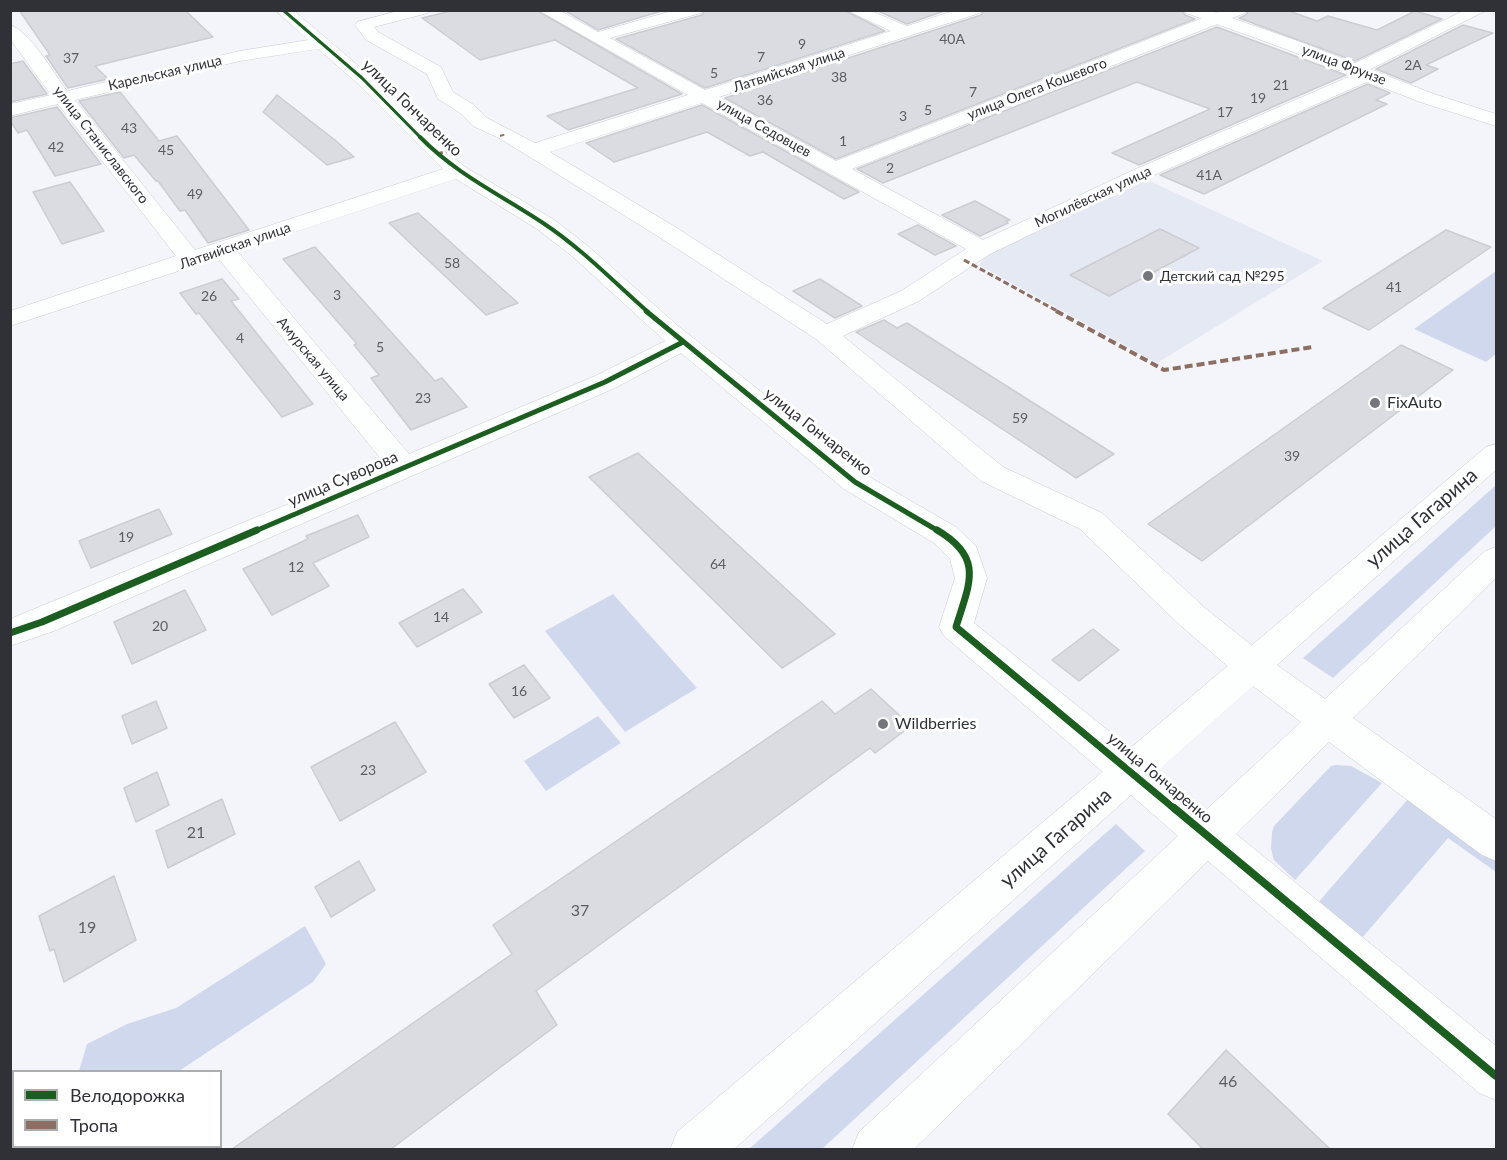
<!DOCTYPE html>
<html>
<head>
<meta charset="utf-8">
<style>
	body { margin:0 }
	#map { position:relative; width:1507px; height:1160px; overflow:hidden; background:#f4f5fa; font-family:Lato,sans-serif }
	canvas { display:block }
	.frame { position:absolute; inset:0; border:12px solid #303136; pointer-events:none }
	.legend { position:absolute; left:12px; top:1070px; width:210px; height:78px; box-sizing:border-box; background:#fff; border:2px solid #acadaf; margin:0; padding:8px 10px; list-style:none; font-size:18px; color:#303136 }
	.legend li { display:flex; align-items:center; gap:12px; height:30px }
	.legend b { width:30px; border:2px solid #acadaf }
</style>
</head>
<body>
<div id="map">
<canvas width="1507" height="1160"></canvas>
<div class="frame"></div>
<ul class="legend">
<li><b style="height:8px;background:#1b5e20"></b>Велодорожка</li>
<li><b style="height:8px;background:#8d6e63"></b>Тропа</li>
</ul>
</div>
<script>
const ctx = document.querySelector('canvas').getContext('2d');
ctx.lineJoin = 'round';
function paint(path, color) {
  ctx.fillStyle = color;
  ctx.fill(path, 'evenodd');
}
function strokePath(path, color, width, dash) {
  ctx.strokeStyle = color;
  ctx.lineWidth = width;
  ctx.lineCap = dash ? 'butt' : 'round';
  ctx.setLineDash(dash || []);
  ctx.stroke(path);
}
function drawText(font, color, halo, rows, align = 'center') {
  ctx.font = font + ' Lato,sans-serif';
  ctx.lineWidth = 6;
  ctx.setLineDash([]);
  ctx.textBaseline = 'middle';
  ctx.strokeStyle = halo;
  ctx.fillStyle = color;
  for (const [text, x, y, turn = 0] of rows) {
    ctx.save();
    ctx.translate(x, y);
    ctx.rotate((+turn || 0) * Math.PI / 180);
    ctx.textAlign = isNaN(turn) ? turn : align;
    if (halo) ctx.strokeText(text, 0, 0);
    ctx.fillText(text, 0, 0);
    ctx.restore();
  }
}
const built = new Path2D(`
	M1145,179L1323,261L1157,363L979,265L991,250Z`);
const green = new Path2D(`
	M1496,271V354L1486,362L1414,329Z
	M1496,485V526L1333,678L1303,658Z
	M613,594L697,688L625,732L545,631Z
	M598,716L621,743L546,791L524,761Z
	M1336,765L1351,766L1382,783L1295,880L1274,860L1271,849L1272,832L1274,826L1331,766Z
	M1408,799L1496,861V872L1448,838L1362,938L1496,1049V1054L1316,905Z
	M1116,824L1145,851L822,1149H749Z
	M305,926L326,964L313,982L179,1071H79L87,1044L127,1024L176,1008Z`);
const building = new Path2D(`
	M19,10H185L213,37L95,66L108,79L68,88L46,56L50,55Z
	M455,10H536L682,94L568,130L547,116L638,88L555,40L480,60L422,18Z
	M564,10H665L598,30Z
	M705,10H844L885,31L705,88L616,39L702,15Z
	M876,10H947L907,24Z
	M984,10H1182L1185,15L1195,19L836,159L725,98L981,15Z
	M1249,10H1286L1317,21L1328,16L1377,30L1415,11L1442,19L1355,61L1239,18L1246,15Z
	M1463,25L1493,33L1426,65L1438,69L1411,83L1376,69Z
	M1217,27L1346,75L1139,165L1112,153L1210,109L1137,82L883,183L857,169Z
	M23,61L47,94L10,102V64Z
	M1368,84L1390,93L1376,100L1387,104L1204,194L1160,175Z
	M120,92L159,141L177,136L249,230L208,243L185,210L180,211L158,181H156L134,155L124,158L79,101Z
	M277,95L335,140L354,157L327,165L263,112Z
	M702,105L859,192L844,199L763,152L750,156L707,132L614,162L586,143Z
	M57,107L101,164L55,176L27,130L18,133L10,120V118Z
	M70,182L104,231L62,244L33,192Z
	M975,201L1010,220L1006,221L1008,223L980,236L942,215Z
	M418,213L518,303L486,315L389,223Z
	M918,225L956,246L935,255L898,234Z
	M1160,229L1199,248L1109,296L1070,275Z
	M1446,230L1491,247L1369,330L1323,308Z
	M315,247L435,381L442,378L467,407L411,430L371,378L379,375L354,345L357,344L283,259Z
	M222,279L239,299L231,301L313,404L282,417L199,313L196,314L180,293Z
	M820,279L862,306L835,318L793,291Z
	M884,320L897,328L907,323L1114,454L1076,478L856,332Z
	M1401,345L1453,370L1202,561L1148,524Z
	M638,453L835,634L782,668L589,477Z
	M159,509L172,534L91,568L79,541Z
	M358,515L369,537L313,563L329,586L272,615L243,569L308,539L306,536Z
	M463,589L482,612L417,647L399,623Z
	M185,590L206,630L132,664L114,622Z
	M1093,629L1119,650L1079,681L1052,660Z
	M524,665L550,698L514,718L489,684Z
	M871,689L911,726L875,753L870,748L536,991L557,1025L391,1149H232L512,954L493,925L822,701L835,714Z
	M156,701L167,728L132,744L122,716Z
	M395,722L426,772L340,821L311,767Z
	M157,772L169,805L136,822L124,788Z
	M222,799L235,834L168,868L156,831Z
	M359,861L375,890L331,917L315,887Z
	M114,876L136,940L64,982L54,949L50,951L39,916Z
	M1226,1050L1330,1149H1203L1168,1114Z`);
const street = new Path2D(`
	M275,10H293L368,74L444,150L465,167L553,219L588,246L678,326L866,475L956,527L976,546L987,578L974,623L1145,760L1150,772L1145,784L1131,789L1117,784L944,636L939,627L955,578L950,559L934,543L844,489L681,353L615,388L54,631L10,646V619L385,464L218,258L10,326V311L176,256L58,104L10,116V104L51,95L10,39V25C29,30 55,75 67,91L240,51L308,40ZM318,49L356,82L443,169L195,250L75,100L240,61ZM456,179L537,229L572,256L665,341L595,376L409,454L237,251Z
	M401,10H430L428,13L374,27L378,32L441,67L453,92L474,105L487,118L535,143L688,95L538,10H559L598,32L675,10H703L701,13L610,38L705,90L891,31L846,10H869L907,26L956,10H982L980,13L719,97L836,161L1223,10H1247L1245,13L852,169L983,240L1138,168L1353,75L1346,70L1349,66L1465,10H1487L1369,70L1377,75L1374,79L1152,176L990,254L919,301L843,336L1003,467L1102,513L1205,608L1265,656L1270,666L1265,676L1252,680L1239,676L1181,626L1080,529L981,481L816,339L656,235L499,138L473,126L460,113L438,99L427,74L366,40L355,25L357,22ZM702,103L966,249L901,291L827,324L672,225L550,152Z`);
const secondary = new Path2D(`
	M1184,10H1209L1295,40L1434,94L1496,114V126L1420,102L1283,48L1186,13Z
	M1496,444V470L1277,665L1325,699L1485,551L1496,547V578L1353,718L1496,819V861L1482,855L1329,742L1236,834L1496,1046V1100L1479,1093L1208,861L913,1150H852L859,1132L1178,836L1131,795L733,1150H670L677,1132L1486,447ZM1253,686L1301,722L1206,810L1158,771Z`);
const quietFar2 = new Path2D(`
	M500,136L506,134`);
const quietFar1 = new Path2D(`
	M437,154L456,149
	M964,260L1059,312`);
const quiet = new Path2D(`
	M1056,311L1164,370L1313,347`);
const cyclewayFar4 = new Path2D(`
	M283,10L362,78L421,138`);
const cyclewayFar3 = new Path2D(`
	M420,137C456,174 501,195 543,223C581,248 614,282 648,312`);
const cyclewayFar2 = new Path2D(`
	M646,311L855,482L940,532
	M253,532L605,382L683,342`);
const cyclewayFar1 = new Path2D(`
	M937,530C985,558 969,584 956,627L1176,810
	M10,633L42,622L257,530`);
const cycleway = new Path2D(`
	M1174,808L1496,1076`);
const markers = [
	[1148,276,6,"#75767b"],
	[1375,403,6,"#75767b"],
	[883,724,6,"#75767b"]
];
const numberNames = [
	["40А",952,39],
	["9",802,44],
	["7",761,57],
	["37",71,58],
	["2А",1413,65],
	["5",714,73],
	["38",839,77],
	["21",1281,85],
	["7",973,92],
	["19",1258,98],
	["36",765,100],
	["5",928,110],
	["17",1225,112],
	["3",903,116],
	["43",129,128],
	["1",843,141],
	["42",56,147],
	["45",166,150],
	["2",890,168],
	["41А",1209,175],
	["49",195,194],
	["58",452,263],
	["41",1394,287],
	["3",337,295],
	["26",209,296],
	["4",240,338],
	["5",380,347],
	["23",423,398],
	["59",1020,418],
	["39",1292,456],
	["19",126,537],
	["64",718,564],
	["12",296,567],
	["14",441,617],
	["20",160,626],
	["16",519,691],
	["23",368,770]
];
const farStreetnames = [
	["улица Фрунзе",1344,65,21],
	["Латвийская улица",789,70,-18],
	["Карельская улица",165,73,-13],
	["улица Олега Кошевого",1037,89,-21],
	["улица Седовцев",764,128,29],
	["улица Станиславского",101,145,52],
	["Могилёвская улица",1093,197,-25],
	["Латвийская улица",235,246,-19],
	["Амурская улица",313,359,50]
];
const farPoinames = [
	["Детский сад №295",1160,276]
];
const streetNames = [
	["улица Гончаренко",412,108,44],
	["улица Гончаренко",818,432,38],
	["улица Суворова",343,479,-23],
	["улица Гончаренко",1160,778,40]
];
const poiNames = [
	["FixAuto",1387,403],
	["Wildberries",895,724]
];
const nearNumbernames = [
	["21",196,833],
	["37",580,911],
	["19",87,928],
	["46",1228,1082]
];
const nearStreetnames = [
	["улица Гагарина",1422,518,-41],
	["улица Гагарина",1056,838,-41]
];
paint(built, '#e5e9f3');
paint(green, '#d0d8ed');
paint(building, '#dbdce1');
strokePath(building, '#cccdd2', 1.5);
strokePath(street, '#c9cbcf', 1);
strokePath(secondary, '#c9cbcf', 1);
paint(street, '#fdfefe');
paint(secondary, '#fdfefe');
strokePath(quietFar2, '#8d6e63', 2, [4.5, 2]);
strokePath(quietFar1, '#8d6e63', 3, [6, 3]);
strokePath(quiet, '#8d6e63', 4, [8, 4]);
strokePath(cyclewayFar4, '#1b5e20', 3);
strokePath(cyclewayFar3, '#1b5e20', 4);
strokePath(cyclewayFar2, '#1b5e20', 5);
strokePath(cyclewayFar1, '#1b5e20', 7);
strokePath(cycleway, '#1b5e20', 8);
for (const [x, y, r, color] of markers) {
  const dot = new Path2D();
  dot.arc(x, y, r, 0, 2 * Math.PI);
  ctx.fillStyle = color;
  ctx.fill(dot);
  strokePath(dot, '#fff', 2);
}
drawText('14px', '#5c5d62', null, numberNames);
drawText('14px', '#303136', '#fff', farStreetnames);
drawText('14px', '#303136', '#fff', farPoinames, 'left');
drawText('16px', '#303136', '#fff', streetNames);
drawText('16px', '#303136', '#fff', poiNames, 'left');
drawText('16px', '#5c5d62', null, nearNumbernames);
drawText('20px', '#303136', '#fff', nearStreetnames);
</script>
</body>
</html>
